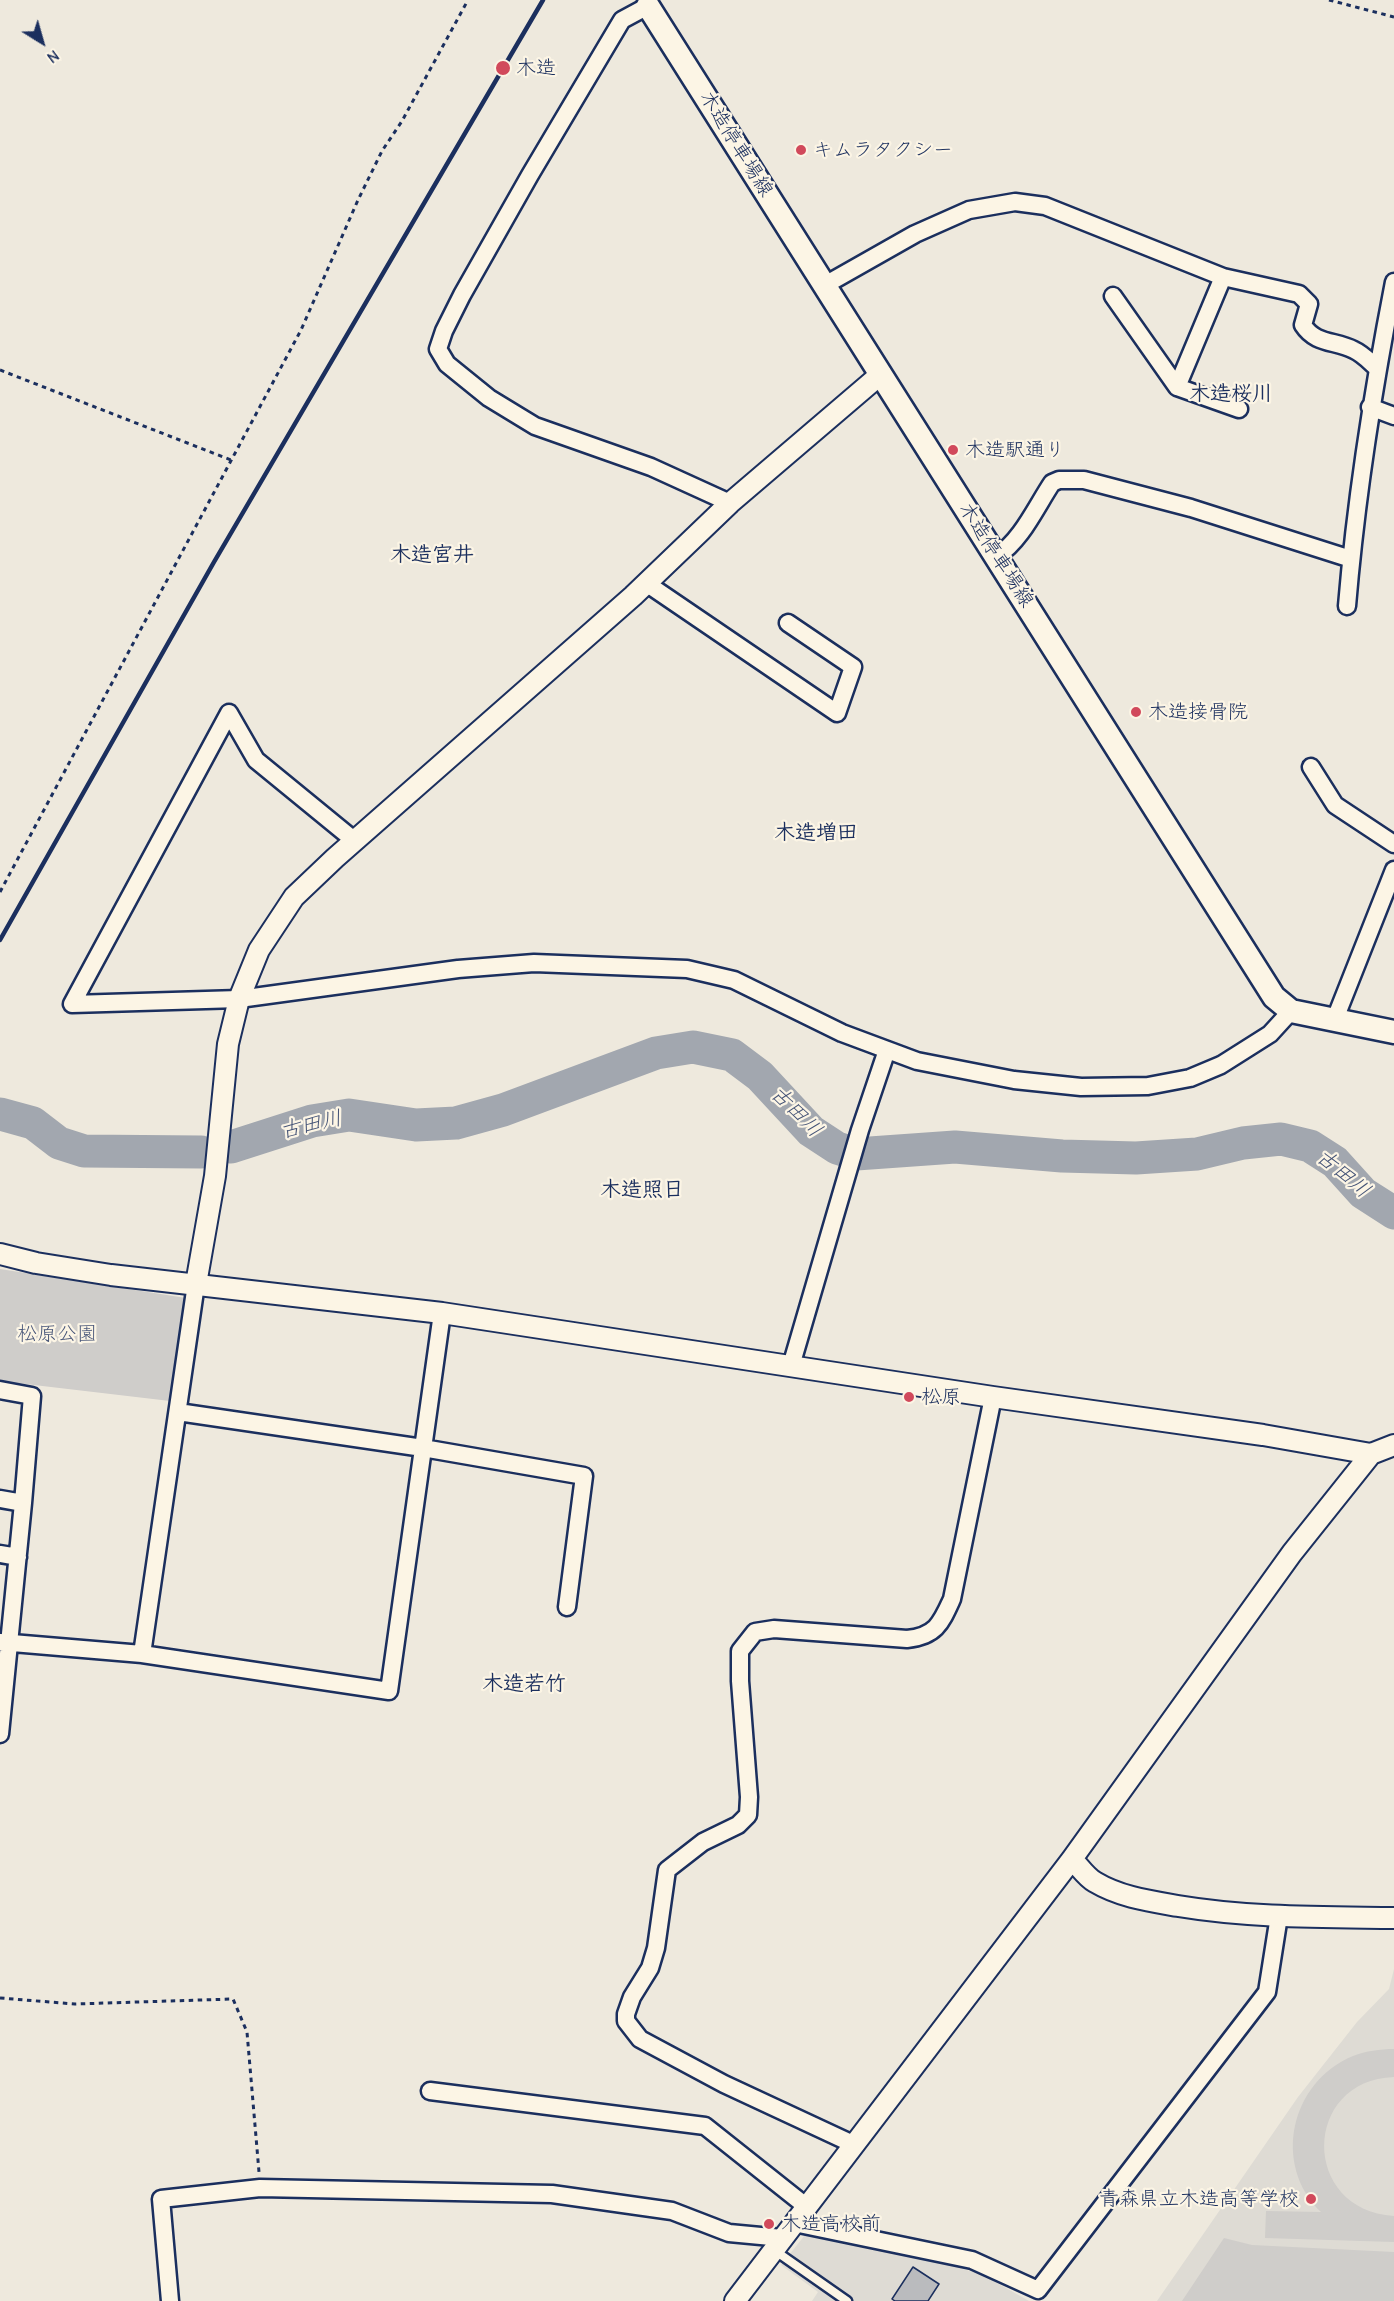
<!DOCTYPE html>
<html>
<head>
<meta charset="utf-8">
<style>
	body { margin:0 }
	#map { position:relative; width:1394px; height:2301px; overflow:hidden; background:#eee9dd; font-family:"Comic Neue",sans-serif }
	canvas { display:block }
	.north { position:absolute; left:12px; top:12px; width:60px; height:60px; -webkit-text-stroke:4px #fcf5e5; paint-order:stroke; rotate:143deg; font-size:16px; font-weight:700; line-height:24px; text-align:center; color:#1b2f5e }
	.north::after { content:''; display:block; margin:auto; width:21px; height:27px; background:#1b2f5e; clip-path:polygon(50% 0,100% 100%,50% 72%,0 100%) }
</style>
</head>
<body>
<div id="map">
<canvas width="1394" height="2301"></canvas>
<div class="north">N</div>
</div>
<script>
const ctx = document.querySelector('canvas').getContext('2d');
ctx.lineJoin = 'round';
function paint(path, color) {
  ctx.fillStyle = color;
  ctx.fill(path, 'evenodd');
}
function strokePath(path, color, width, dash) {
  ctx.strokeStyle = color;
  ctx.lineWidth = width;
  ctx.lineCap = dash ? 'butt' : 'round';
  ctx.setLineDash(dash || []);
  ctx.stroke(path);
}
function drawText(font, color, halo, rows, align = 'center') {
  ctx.font = font + ' "Comic Neue","Klee One",sans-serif';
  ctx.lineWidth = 4.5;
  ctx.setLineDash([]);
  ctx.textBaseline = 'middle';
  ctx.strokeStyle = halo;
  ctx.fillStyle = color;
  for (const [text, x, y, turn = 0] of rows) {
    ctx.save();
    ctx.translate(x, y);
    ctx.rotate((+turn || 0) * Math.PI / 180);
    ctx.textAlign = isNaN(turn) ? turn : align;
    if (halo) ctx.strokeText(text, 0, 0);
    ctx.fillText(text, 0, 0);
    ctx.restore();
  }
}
const built = new Path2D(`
	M1394,1969V2301H1157L1298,2097L1357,2022L1389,1989Z
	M805,2235L946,2264L983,2275L1029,2301H812L818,2292L781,2265Z`);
const green = new Path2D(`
	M0,1269L186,1298L170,1401L0,1381Z
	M1394,2049V2077C1302,2080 1300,2210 1394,2216V2242L1265,2238L1266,2211L1321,2212C1272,2165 1290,2082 1353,2056C1366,2051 1380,2049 1394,2049Z
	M1224,2238L1252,2245L1394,2252V2301H1182Z`);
const river = new Path2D(`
	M0,1114L33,1123L59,1143L84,1151L201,1152
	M231,1147L312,1121L349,1115L416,1125L456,1123L503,1110L656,1053L693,1047L732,1055L760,1076L811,1131L837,1148L856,1154L955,1147L1062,1156L1136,1158L1197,1154L1243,1143L1281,1139L1310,1146L1335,1162L1363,1193L1394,1213`);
const building = new Path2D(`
	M913,2267L939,2284L928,2301H895L892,2299Z`);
const path = new Path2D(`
	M1329,0L1394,17
	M0,370L231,460
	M0,892L301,330L358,200L382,151L402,121L468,0
	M0,1998L75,2004L233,1999L247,2032L259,2172`);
const service = new Path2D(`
	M774,2250L847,2301`);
const minor = new Path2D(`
	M648,6L622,20L530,175L462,295L444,331L438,349L447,364L489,398L535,426L651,467L730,503
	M825,285L915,234L969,210L1015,202L1045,206L1223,277L1299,294L1309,304L1303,325C1316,345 1335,340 1354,350C1363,354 1370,362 1377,368
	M1113,296L1177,387L1239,409
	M1177,387L1223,277
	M1370,407L1394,416
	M997,556C1021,541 1036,507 1052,483L1059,480H1084L1191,508L1351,559
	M646,583L837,713L853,667L788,623
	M1347,606C1356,497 1373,390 1394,282
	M1311,767L1335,805L1394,844
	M355,841L256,760L229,713L72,1004L239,999L458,969L534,963L687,969L734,980L842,1033L917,1061L1014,1080L1081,1087L1148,1086L1190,1078L1221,1065L1270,1034L1291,1011
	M1335,1019L1394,870
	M791,1366L860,1130L887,1050
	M0,1390L32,1396L23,1503L0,1734
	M178,1412L423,1448L584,1476L567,1607
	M0,1499L23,1503
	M0,1554L18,1557
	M0,1642L142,1654L389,1691L442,1313
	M142,1654L196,1284
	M430,2091L705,2126L807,2207
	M855,2145L724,2084L640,2039L626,2021V2014L632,1997L650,1968L656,1948L667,1870L703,1842L738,1825L748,1815L749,1797L740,1681V1651L755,1632L774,1629L907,1639C936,1636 941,1623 952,1599L993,1397
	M794,2223L972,2260L1038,2290L1267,1992L1279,1916
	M170,2301L161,2199L260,2188L552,2194L672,2211L729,2233L782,2238`);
const tertiary = new Path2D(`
	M0,1254L36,1263L111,1275L442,1313L993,1397L1263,1435L1371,1454
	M196,1284L215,1176L228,1044L239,999L259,950L294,897L335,858L633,596L730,503L881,374
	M1072,1859C1079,1866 1086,1877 1095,1882C1120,1897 1149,1901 1178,1906C1250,1918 1322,1917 1394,1918
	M735,2301L1072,1859L1292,1553L1371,1454L1394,1445`);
const secondary = new Path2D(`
	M648,6L1274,997L1291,1011L1394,1032`);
const rail = new Path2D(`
	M0,940L214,562L543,0`);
const markers = [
	[503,68,8,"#d1495b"],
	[801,150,6,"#d1495b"],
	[953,450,6,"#d1495b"],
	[1136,712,6,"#d1495b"],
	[909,1397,6,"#d1495b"],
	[1311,2199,6,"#d1495b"],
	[769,2224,6,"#d1495b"]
];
const poiNames = [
	["木造",516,68],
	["キムラタクシー",813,150],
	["木造駅通り",965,450],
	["木造接骨院",1148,712],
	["松原",921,1397],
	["青森県立木造高等学校",1299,2199,"right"],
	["木造高校前",781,2224]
];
const streetNames = [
	["木造停車場線",736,144,58],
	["木造停車場線",996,555,57]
];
const parkNames = [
	["松原公園",57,1334]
];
const neighbourhoodNames = [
	["木造桜川",1231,394],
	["木造宮井",432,555],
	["木造増田",816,833],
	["木造照日",642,1190],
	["木造若竹",524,1684]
];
const waterNames = [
	["古田川",796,1112,45],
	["古田川",311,1125,-13],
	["古田川",1343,1174,40]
];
paint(built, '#dedbd4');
paint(green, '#cfcdca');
strokePath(river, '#a2a7af', 33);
paint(building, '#babbbe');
strokePath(building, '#1b2f5e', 1.5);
strokePath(service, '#1b2f5e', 13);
strokePath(minor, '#1b2f5e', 21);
strokePath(tertiary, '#1b2f5e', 24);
strokePath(secondary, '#1b2f5e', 27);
strokePath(path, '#1b2f5e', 3, [4.5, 4.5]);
strokePath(service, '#fcf5e5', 8);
strokePath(minor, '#fcf5e5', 16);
strokePath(tertiary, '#fcf5e5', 20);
strokePath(secondary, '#fcf5e5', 22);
strokePath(rail, '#1b2f5e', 4.5);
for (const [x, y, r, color] of markers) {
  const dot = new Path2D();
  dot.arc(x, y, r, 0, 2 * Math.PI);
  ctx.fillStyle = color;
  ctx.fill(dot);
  strokePath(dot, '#fcf5e5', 2);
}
drawText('20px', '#1b2f5e', '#fcf5e5', poiNames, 'left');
drawText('20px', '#1b2f5e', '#fcf5e5', streetNames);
drawText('20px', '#485679', '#fcf5e5', parkNames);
drawText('bold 21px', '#1b2f5e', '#fcf5e5', neighbourhoodNames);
drawText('italic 21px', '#445376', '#fcf5e5', waterNames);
</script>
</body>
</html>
